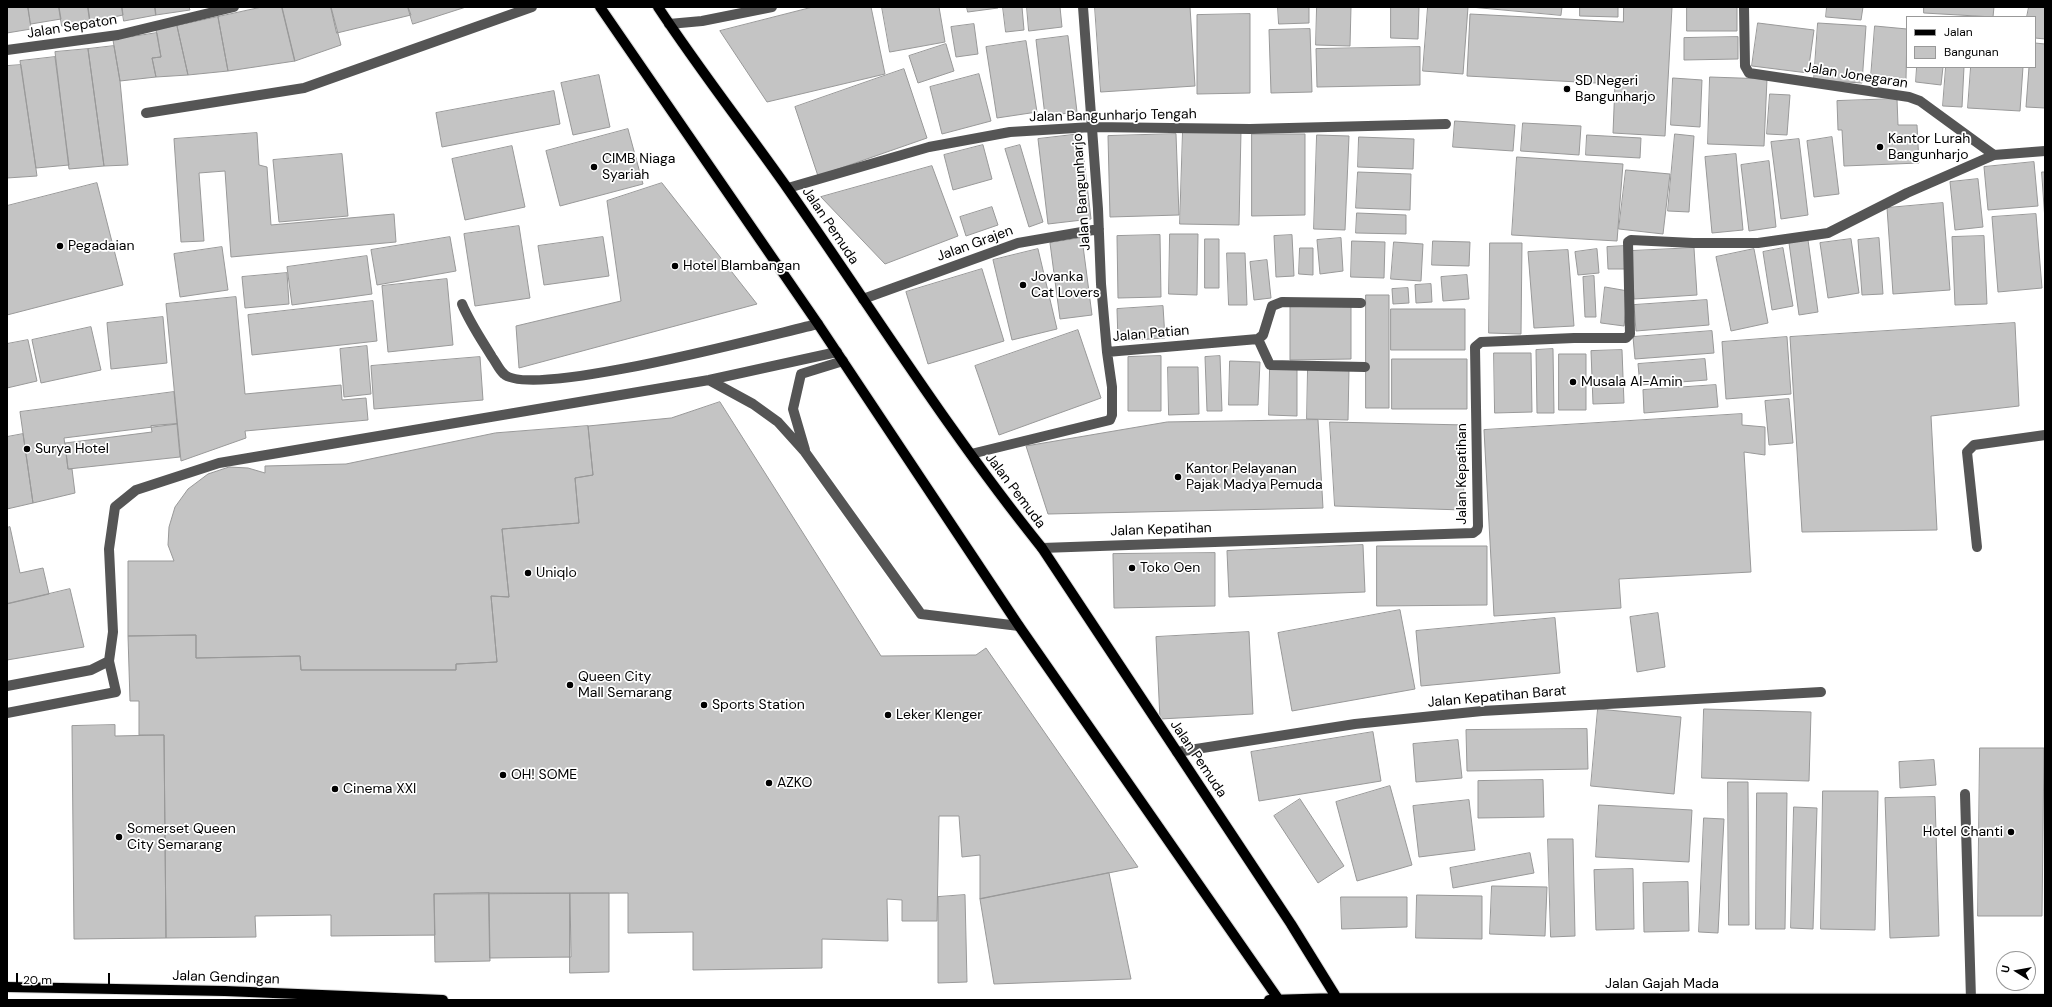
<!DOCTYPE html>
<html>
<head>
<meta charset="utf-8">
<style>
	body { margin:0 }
	#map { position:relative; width:2052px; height:1007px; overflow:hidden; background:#fff; font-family:"DM Sans",sans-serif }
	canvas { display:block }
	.frame { position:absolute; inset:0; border:8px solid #000; pointer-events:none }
	.legend { position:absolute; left:1906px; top:16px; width:130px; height:52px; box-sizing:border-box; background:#fff; border:1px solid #999; margin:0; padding:5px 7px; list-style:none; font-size:12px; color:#000 }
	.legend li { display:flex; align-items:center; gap:8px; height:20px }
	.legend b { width:20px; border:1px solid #999 }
	.north { position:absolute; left:1996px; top:951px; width:40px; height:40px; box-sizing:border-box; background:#fff; border:1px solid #999; border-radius:50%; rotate:281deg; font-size:11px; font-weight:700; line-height:16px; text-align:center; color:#000 }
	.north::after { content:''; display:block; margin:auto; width:14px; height:18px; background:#000; clip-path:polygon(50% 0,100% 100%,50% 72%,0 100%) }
	.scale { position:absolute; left:16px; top:973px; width:94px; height:18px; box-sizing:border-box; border:2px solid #000; border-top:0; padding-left:5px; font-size:12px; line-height:14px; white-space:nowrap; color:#000; -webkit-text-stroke:3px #fff; paint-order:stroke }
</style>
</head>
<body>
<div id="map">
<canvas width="2052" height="1007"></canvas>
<div class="frame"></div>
<ul class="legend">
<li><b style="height:5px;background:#000"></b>Jalan</li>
<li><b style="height:11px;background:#c4c4c4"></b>Bangunan</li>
</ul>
<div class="north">U</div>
<div class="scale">20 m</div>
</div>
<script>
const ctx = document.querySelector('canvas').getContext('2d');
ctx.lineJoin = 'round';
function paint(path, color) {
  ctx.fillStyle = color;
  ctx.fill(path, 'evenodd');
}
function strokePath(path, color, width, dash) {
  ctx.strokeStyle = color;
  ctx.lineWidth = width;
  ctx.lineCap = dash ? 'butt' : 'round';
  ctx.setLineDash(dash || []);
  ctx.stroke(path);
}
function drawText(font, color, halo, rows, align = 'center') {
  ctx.font = font + ' "DM Sans",sans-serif';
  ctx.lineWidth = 3.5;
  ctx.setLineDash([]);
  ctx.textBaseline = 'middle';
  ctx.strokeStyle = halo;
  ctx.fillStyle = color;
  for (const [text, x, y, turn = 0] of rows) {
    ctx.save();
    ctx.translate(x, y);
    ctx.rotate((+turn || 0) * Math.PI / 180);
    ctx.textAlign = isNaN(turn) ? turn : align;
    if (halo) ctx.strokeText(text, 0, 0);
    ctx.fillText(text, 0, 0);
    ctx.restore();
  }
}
const building = new Path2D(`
	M7,7H28L31,29L7,33Z
	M28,7H59L61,19L31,24Z
	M59,7H88L90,21L62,26Z
	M88,7H122L123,15L109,18L110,25L91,28Z
	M122,7H155L156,15L124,21Z
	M155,7H189L190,10L156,15Z
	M262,7H282L295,61L228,71L218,17Z
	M282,7H331L341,45L295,61Z
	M331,7H408L411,15L337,33Z
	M408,7H466L413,24Z
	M813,7H871L885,74L767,102L720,31Z
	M882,7H939L945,42L890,52Z
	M967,7H998V8L968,12Z
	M1003,7H1022L1024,30L1006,32Z
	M1027,7H1060L1062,27L1029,31Z
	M1095,7H1190L1195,86L1101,92Z
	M1278,7H1309V23L1279,24Z
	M1317,7H1351L1350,46L1316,45Z
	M1391,7H1419L1418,39L1391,38Z
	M1428,7H1468L1463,74L1423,71Z
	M1471,7H1562L1561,15Z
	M1580,7H1618V17L1580,16Z
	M1624,7H1672L1665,136L1613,133L1615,84L1467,76L1470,14L1623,22Z
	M1687,7H1737V31H1687Z
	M1827,7H1863L1861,20L1826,17Z
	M1924,7H1994L1993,17L1924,13Z
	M2029,7H2045V39L2035,38V17H2027Z
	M1250,14V93L1197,94V15Z
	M218,17L228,71L188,75L177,26Z
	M1758,23L1814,30L1808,73L1752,66Z
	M1818,23L1866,26L1862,83L1814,80Z
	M974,24L978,54L956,57L951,27Z
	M177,26L188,75L156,77L152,58L161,57L156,30Z
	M1875,26L1907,29L1906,80L1871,77Z
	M1310,29L1312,92L1271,93L1269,30Z
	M157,33L161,57L152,58L156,77L120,81L113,40Z
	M1068,36L1077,112L1045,116L1036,40Z
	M1738,37V59L1684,60V38Z
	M1026,41L1037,112L997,118L986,47Z
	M2035,43L2045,44V108L2026,107L2029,67H2035Z
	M946,44L954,71L918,83L909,56Z
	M114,46L120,81L128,165L104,166L88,49Z
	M1420,47V85L1317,87L1316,49Z
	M88,49L104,166L69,169L55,52Z
	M55,57L69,165L36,168L20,61Z
	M21,65L37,176L7,178V66Z
	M1917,67H1943L1941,85L1916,82Z
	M1946,67H1964L1962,107L1943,106Z
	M1971,67H2023L2020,111L1968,108Z
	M904,69L927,138L818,176L795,107Z
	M979,74L991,121L942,134L930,87Z
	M599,75L610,127L573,135L561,83Z
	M1710,77L1767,79L1764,146L1708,144Z
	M1673,78L1702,80L1700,127L1671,125Z
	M554,91L560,124L442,147L436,113Z
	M1770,94L1790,95L1787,135L1767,134Z
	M1897,99L1898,125H1917L1919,163L1844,166L1842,130H1838L1837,101Z
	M1455,121L1515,125L1513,151L1453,147Z
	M1523,123L1581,126L1579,155L1521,151Z
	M628,129L643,184L560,206L546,151Z
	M1183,130L1241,131L1239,225L1180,224Z
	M257,133L259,165L267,167L271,225L394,214L396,242L231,257L225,171L199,173L204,241L181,242L174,139Z
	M1081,134L1091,219L1048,224L1038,139Z
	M1176,134L1179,215L1110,217L1108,136Z
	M1252,134H1305V215L1252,216Z
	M1675,134L1694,136L1689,212L1668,211Z
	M1317,135L1349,136L1345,230L1314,229Z
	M1587,135L1641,138L1640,158L1586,155Z
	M1359,137L1414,139L1413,169L1358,167Z
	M1832,137L1839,194L1814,197L1807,141Z
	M1799,139L1808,215L1781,219L1771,142Z
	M983,145L992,179L953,190L944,155Z
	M1020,145L1043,222L1029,227L1005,149Z
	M512,146L525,207L465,220L452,159Z
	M342,154L348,216L279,222L273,160Z
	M1736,154L1743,230L1712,233L1705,157Z
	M1517,157L1623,164L1617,241L1512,235Z
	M1769,161L1776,227L1749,231L1741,165Z
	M2034,162L2038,206L1988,210L1984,167Z
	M932,166L958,236L885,264L821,197Z
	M1626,170L1670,174L1663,234L1619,229Z
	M1358,172L1411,174L1410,210L1356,208Z
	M2042,172H2045V220Z
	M1978,179L1983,227L1955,230L1950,182Z
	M97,183L123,285L7,315V206Z
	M662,183L757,304L519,368L516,326L621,301L607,201Z
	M1943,203L1950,290L1893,294L1887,208Z
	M992,207L998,225L966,236L960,217Z
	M1357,213L1406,215V234L1356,233Z
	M2036,214L2042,288L1998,292L1992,217Z
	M519,226L530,298L475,306L464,234Z
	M1170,234H1198L1197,295L1169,294Z
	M1160,235L1161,297L1118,298L1117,236Z
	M1292,235L1294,276L1276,277L1274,236Z
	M1984,236L1987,304L1955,305L1952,237Z
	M450,237L456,271L377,285L371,250Z
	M603,237L609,276L544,285L538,246Z
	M1082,238L1092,315L1060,319L1050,243Z
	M1341,238L1343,271L1320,274L1317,240Z
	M1879,238L1883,294L1862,295L1858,240Z
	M1205,239H1219V288H1205Z
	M1851,239L1859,293L1828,298L1820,243Z
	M1808,240L1818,312L1799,315L1789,243Z
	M1352,241L1385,242L1384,278L1351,277Z
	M1433,241L1470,242L1469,266L1432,265Z
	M1394,242L1423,244L1421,281L1391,279Z
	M1490,243H1522L1521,334L1489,333Z
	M1626,246L1627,269H1608L1607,247Z
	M222,247L228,290L180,297L174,254Z
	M1300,248H1313V275L1299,274Z
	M1694,248L1697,295L1634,299L1631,251Z
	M1783,248L1793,306L1772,310L1763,252Z
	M1038,249L1057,329L1012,340L993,260Z
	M1597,249L1599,273L1578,275L1575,252Z
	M1754,249L1768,323L1731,331L1716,257Z
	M1568,250L1574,326L1534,328L1528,252Z
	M1227,253H1245L1247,305H1229Z
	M367,256L372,294L292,305L287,267Z
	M1267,260L1271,298L1254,300L1250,262Z
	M982,269L1004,341L928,364L906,292Z
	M287,273L289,304L245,308L242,277Z
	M1467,275L1469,299L1443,301L1441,277Z
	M1594,276L1596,317H1585L1583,277Z
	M447,279L453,345L388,352L382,286Z
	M1431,284L1432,302L1416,303L1415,285Z
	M1605,287L1628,291L1624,326L1601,323Z
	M1408,288L1409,303L1393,304L1392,289Z
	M1366,295H1389V408H1366Z
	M236,297L245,394L341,385L342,400L366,398L368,420L245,431L246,438L181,461L166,304Z
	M1707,300L1709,325L1636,331L1634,305Z
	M373,301L377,341L252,355L248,315Z
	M1351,305V359L1290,360V306Z
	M1163,306L1165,338L1118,341L1117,309Z
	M1391,309H1465V350H1391Z
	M163,317L167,363L111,369L107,323Z
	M2015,323L2019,406L1931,416L1937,530L1802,532L1790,337Z
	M91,327L101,370L41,383L32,340Z
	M1078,330L1101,398L999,435L975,366Z
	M1712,331L1714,353L1635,359L1633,337Z
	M1787,337L1791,394L1726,399L1722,342Z
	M28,340L37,381L7,388V344Z
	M367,346L371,394L344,397L340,349Z
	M1553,349L1554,413H1537L1536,350Z
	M1622,350L1624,403L1593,404L1591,351Z
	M1494,353H1531L1532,412L1495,413Z
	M1559,354H1586V410H1559Z
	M1161,356V411H1128V357Z
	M1220,356L1222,411H1207L1205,357Z
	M480,357L483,400L374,409L371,366Z
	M1392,359H1467V409H1392Z
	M1705,359L1707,380L1640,385L1638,364Z
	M1230,361L1260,362L1258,405H1229Z
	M1168,367H1198L1199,414L1169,415Z
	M1308,367L1349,368L1348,420L1307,419Z
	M1270,368L1297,369V416L1269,415Z
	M1716,385L1718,407L1644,413L1643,390Z
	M174,392L177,424L64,438L68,469H72L75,493L33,503L20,412Z
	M1789,399L1793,443L1769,445L1765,401Z
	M720,402L881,656L976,655L986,648L1138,867L980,899V855L962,857L959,816H939L937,921H902V900L887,899L888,941L822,939V968L693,970V932L628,933V893L434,894L435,935L331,936V915L255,916L256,937L166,938L164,735H139V701H130L128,636L196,635V658L300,656L301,670H456V664L497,662L491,596L509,597L502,529L579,523L575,478L593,475L588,426L671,418Z
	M1742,414V425L1765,427V455L1744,452L1751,572L1619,579L1621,608L1494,616L1484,430Z
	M1318,420L1323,508L1048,514L1026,446L1167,422Z
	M1330,422L1466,425L1463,510L1335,506Z
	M177,424L180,457L68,469L65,443L152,432L151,426Z
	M588,426L593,475L575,478L579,523L502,529L509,597L491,596L497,662L456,664V670H301L300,656L196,658V635L128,636V561H174L168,545L169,527L175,507L188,489L208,474L229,467L248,468L265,473V466L346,464L495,433Z
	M23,434L33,503L7,509V437Z
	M10,527L20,573L43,568L49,594L7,604V528Z
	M1363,545L1365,592L1229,597L1227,551Z
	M1377,546H1487V605L1377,606Z
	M1215,553V606L1114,608L1113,554Z
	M70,589L84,647L7,660V604Z
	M1400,610L1415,689L1292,711L1278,633Z
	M1658,613L1665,667L1637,672L1630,617Z
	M1555,618L1560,673L1421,686L1416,631Z
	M1249,632L1253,714L1160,719L1156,637Z
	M1598,709L1681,717L1674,794L1591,786Z
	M1704,709L1811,712L1809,781L1702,778Z
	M115,725V736L164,735L166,938L74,939L72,726Z
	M1587,729L1588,769L1467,771L1466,730Z
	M1373,732L1381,781L1259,801L1251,752Z
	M1458,740L1462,778L1416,782L1413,744Z
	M1980,748H2044L2042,916H1978Z
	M1934,760L1936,785L1900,788L1899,762Z
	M1543,780L1544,817L1478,818V781Z
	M1728,782H1748L1749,925H1729Z
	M1390,786L1412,865L1357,881L1336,802Z
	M1823,791H1878L1875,930L1821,929Z
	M1757,793H1787L1785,929H1756Z
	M1935,797L1939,936L1890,938L1885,798Z
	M1300,799L1344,866L1318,883L1274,816Z
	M1469,800L1475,850L1419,857L1413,806Z
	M1599,805L1692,810L1689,862L1596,857Z
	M1794,807L1817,808L1813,929L1791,928Z
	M1704,818L1724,819L1718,933L1699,932Z
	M1548,839H1573L1575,936L1551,937Z
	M1530,853L1534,873L1453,888L1450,868Z
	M1633,869L1634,929L1596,930L1594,870Z
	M1109,873L1131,979L994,984L980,899Z
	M1688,882L1689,931L1644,932L1643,883Z
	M1492,886L1547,887L1545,936L1490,934Z
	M489,893H570L571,957L490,958Z
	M489,893L490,961L435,962L434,894Z
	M570,893H609V972L570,973Z
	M965,895L967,982L938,983V897Z
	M1417,895L1482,896V939L1416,938Z
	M1341,897H1407V927L1342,929Z`);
const minor = new Path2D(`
	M1744,7L1745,66L1749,73L1909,97L1920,101L1994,155
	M669,24L702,21L772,7
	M7,50L118,35L234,7
	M146,113L304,88L532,7
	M788,188L929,147L1010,132L1092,127L1250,129L1446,124
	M863,299L1018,243L1099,229
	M462,304C470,323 481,339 492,357C496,362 499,370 504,374C531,400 773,334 818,324
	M1258,339L1270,365L1365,367
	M1107,352L1258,339L1263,335L1272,306L1282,302L1361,303
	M709,380L753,404L778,422L805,452L921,614L1019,626
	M805,450L793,409L801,374L843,361
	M971,454L1110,420L1112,415V387L1107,352L1101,284L1098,209L1083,7
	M1977,547L1967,452L1974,445L2045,435
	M1042,548L1473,533L1477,530L1478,526L1475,347L1481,342L1574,338H1626L1630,334L1628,242L1631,240L1693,243H1758L1828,233L1907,193L1994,155L2045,151
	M7,686L91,670L109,661
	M7,713L116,692L109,661L113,632L109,549L115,507L136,490L219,463L709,380L837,352
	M1177,752L1355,724L1482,711L1821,692
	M1965,794L1971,999`);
const major = new Path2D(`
	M600,7L818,324L1019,626L1279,1000
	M658,7C699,69 745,128 788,189C872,309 950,434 1042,548L1291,924L1338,1000
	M7,987L225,991L443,1000
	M1269,1000L1337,998L2045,999`);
const markers = [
	[1567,89,4,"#000"],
	[1880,147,4,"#000"],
	[594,167,4,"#000"],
	[60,246,4,"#000"],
	[675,266,4,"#000"],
	[1023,285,4,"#000"],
	[1573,382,4,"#000"],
	[27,449,4,"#000"],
	[1178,477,4,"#000"],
	[1132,568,4,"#000"],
	[528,573,4,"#000"],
	[570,685,4,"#000"],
	[704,705,4,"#000"],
	[888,715,4,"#000"],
	[503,775,4,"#000"],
	[769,783,4,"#000"],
	[335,789,4,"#000"],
	[2011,832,4,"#000"],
	[119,837,4,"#000"]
];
const streetNames = [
	["Jalan Sepaton",72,27,-9],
	["Jalan Jonegaran",1856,76,9],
	["Jalan Bangunharjo Tengah",1113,116,-1],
	["Jalan Bangunharjo",1082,192,-94],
	["Jalan Pemuda",830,226,56],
	["Jalan Grajen",975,244,-20],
	["Jalan Patian",1151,334,-5],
	["Jalan Kepatihan",1462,474,-90],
	["Jalan Pemuda",1015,491,53],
	["Jalan Kepatihan",1161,530,-2],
	["Jalan Kepatihan Barat",1497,697,-5],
	["Jalan Pemuda",1198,759,56],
	["Jalan Gendingan",226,978,2],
	["Jalan Gajah Mada",1662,984]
];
const poiNames = [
	["SD Negeri",1575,81],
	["Bangunharjo",1575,97],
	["Kantor Lurah",1888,139],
	["Bangunharjo",1888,155],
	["CIMB Niaga",602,159],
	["Syariah",602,175],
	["Pegadaian",68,246],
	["Hotel Blambangan",683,266],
	["Jovanka",1031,277],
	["Cat Lovers",1031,293],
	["Musala Al-Amin",1581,382],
	["Surya Hotel",35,449],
	["Kantor Pelayanan",1186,469],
	["Pajak Madya Pemuda",1186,485],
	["Toko Oen",1140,568],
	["Uniqlo",536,573],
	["Queen City",578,677],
	["Mall Semarang",578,693],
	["Sports Station",712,705],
	["Leker Klenger",896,715],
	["OH! SOME",511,775],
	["AZKO",777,783],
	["Cinema XXI",343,789],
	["Somerset Queen",127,829],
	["City Semarang",127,845],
	["Hotel Chanti",2003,832,"right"]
];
paint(building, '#c4c4c4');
strokePath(building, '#999', 1);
strokePath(major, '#dbdbdb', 12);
strokePath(minor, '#555', 10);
strokePath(major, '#000', 10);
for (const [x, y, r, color] of markers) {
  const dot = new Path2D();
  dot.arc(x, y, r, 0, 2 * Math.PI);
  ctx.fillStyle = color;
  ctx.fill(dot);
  strokePath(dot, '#fff', 1.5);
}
drawText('14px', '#000', '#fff', streetNames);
drawText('14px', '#000', '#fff', poiNames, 'left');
</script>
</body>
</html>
